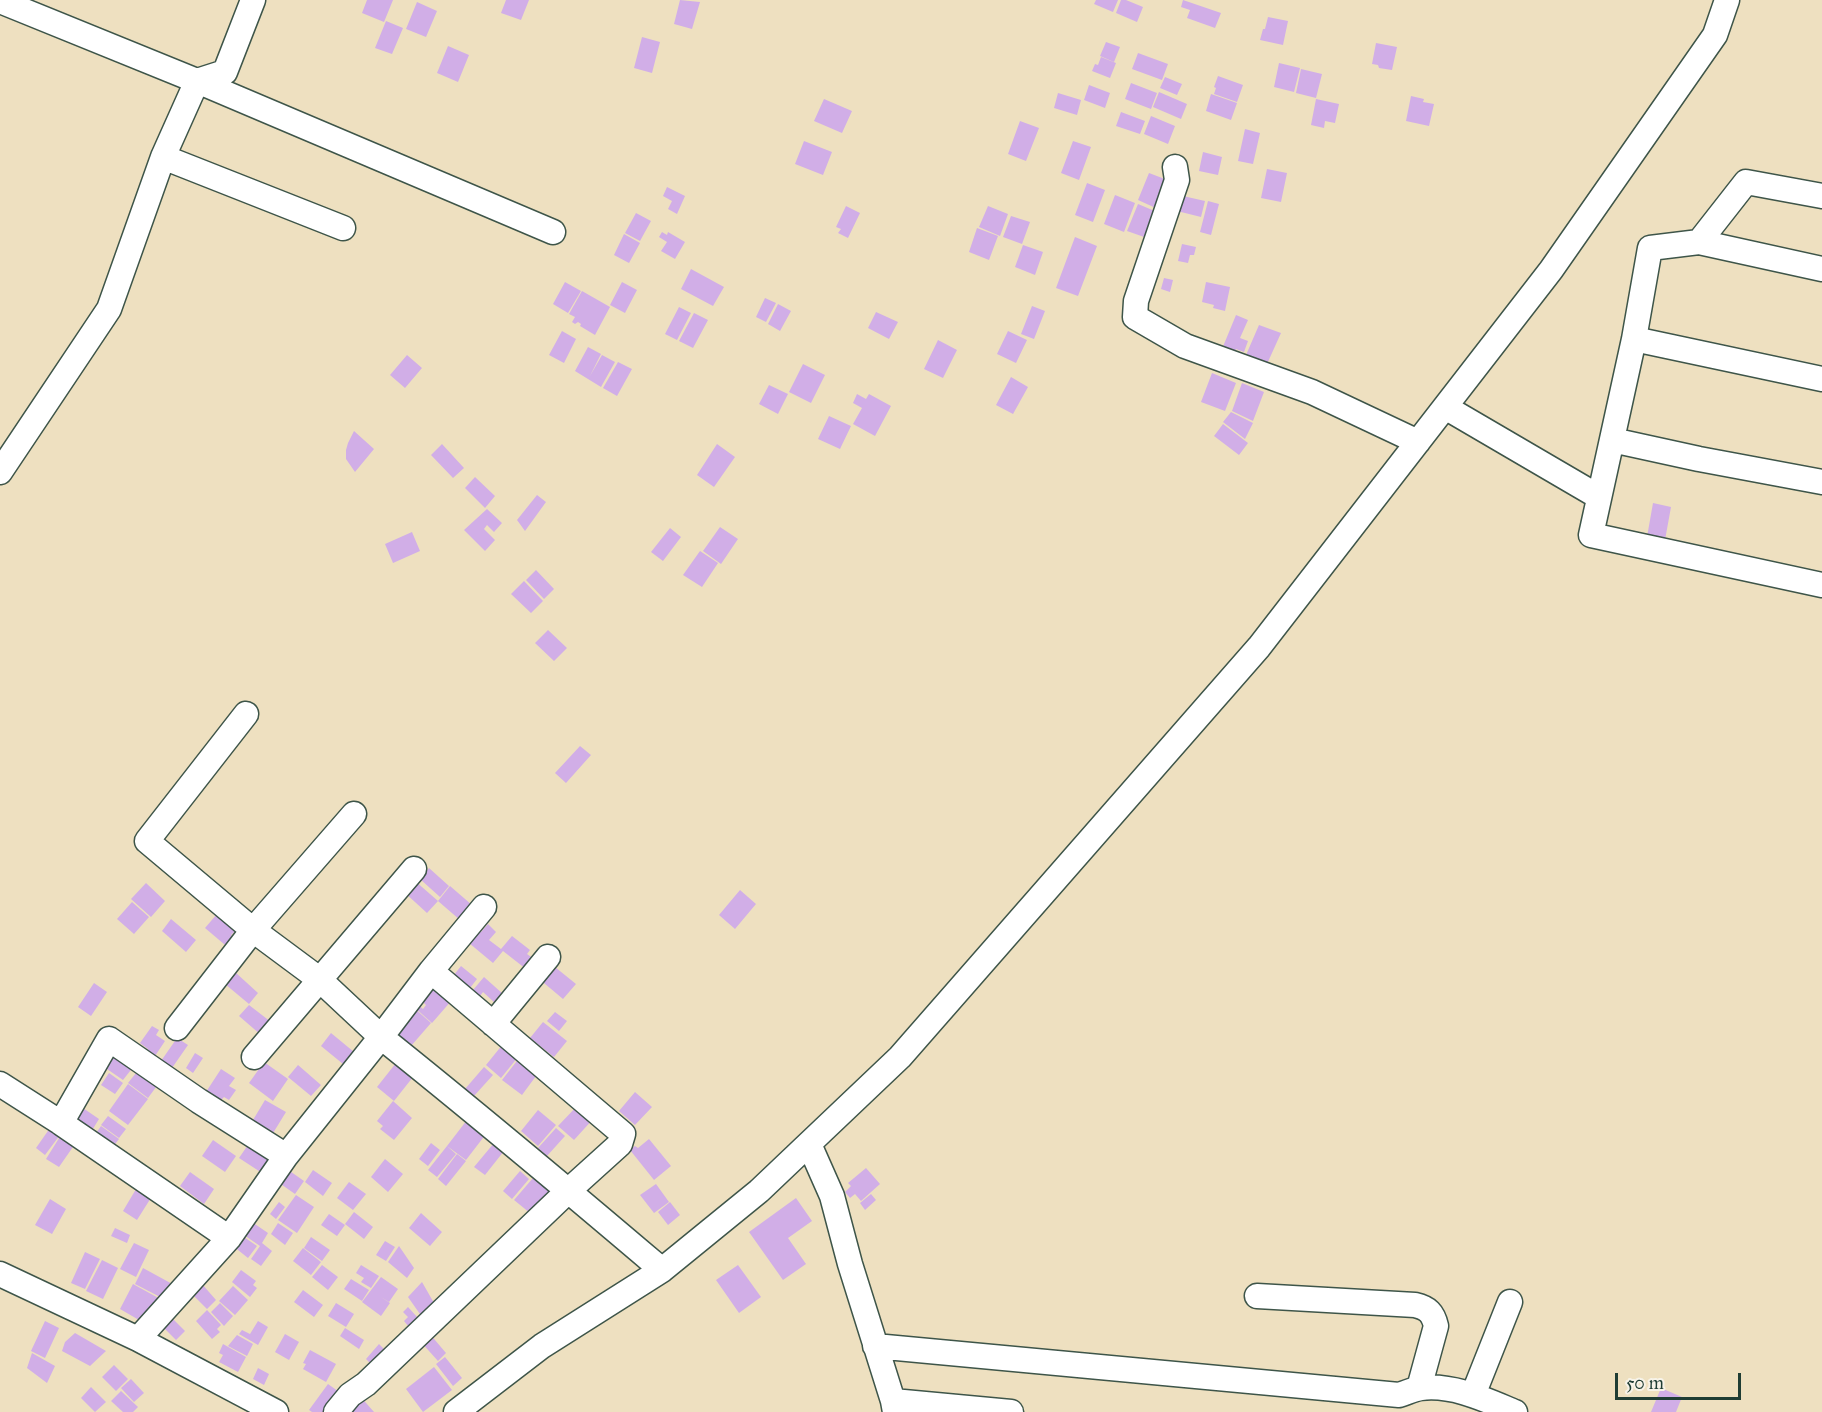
<!DOCTYPE html>
<html>
<head>
<meta charset="utf-8">
<style>
	body { margin:0 }
	#map { position:relative; width:1822px; height:1412px; overflow:hidden; background:#eee0c0; font-family:"IM FELL Great Primer",serif }
	canvas { display:block }
	.scale { position:absolute; left:1615px; top:1373px; width:126px; height:27px; box-sizing:border-box; border:3px solid #1f3d34; border-top:0; padding-left:8px; font-size:18px; line-height:21px; white-space:nowrap; color:#1f3d34; -webkit-text-stroke:4px #f7f3e8; paint-order:stroke }
</style>
</head>
<body>
<div id="map">
<canvas width="1822" height="1412"></canvas>
<div class="scale">50 m</div>
</div>
<script>
const ctx = document.querySelector('canvas').getContext('2d');
ctx.lineJoin = 'round';
function paint(path, color) {
  ctx.fillStyle = color;
  ctx.fill(path, 'evenodd');
}
function strokePath(path, color, width, dash) {
  ctx.strokeStyle = color;
  ctx.lineWidth = width;
  ctx.lineCap = dash ? 'butt' : 'round';
  ctx.setLineDash(dash || []);
  ctx.stroke(path);
}
const building = new Path2D(`
	M367,0H393L384,22L362,13Z
	M506,0H529L521,20L501,13Z
	M680,0L700,2L692,29L674,24Z
	M1096,0H1118L1113,12L1094,4Z
	M1121,0H1126L1143,7L1137,22L1116,13Z
	M1183,0L1221,13L1215,28L1187,18L1190,10L1181,7Z
	M417,2L437,11L426,37L406,29Z
	M1268,17L1288,21L1283,45L1260,40L1263,29H1265Z
	M386,21L403,28L392,54L375,48Z
	M642,37L660,42L652,73L634,68Z
	M1106,42L1120,47L1114,62L1100,56Z
	M1376,43L1397,47L1392,70L1379,68L1378,65L1372,64Z
	M448,46L469,55L458,82L437,73Z
	M1138,53L1168,64L1162,80L1132,69Z
	M1101,57L1116,63L1110,78L1092,71L1095,64L1098,65Z
	M1279,63L1300,68L1294,92L1274,87Z
	M1301,69L1322,74L1316,98L1296,93Z
	M1218,76L1243,85L1237,102L1214,94L1216,88L1214,87Z
	M1165,77L1182,84L1177,95L1160,88Z
	M1131,83L1157,93L1151,109L1125,99Z
	M1089,85L1110,93L1105,108L1084,100Z
	M1159,92L1187,104L1181,119L1153,107Z
	M1058,93L1081,100L1077,115L1054,108Z
	M1211,94L1237,103L1231,120L1206,111Z
	M1411,96L1424,99L1423,102L1434,104L1429,126L1406,121Z
	M824,99L852,111L842,133L814,121Z
	M1316,99L1339,104L1335,123L1325,121L1324,128L1311,125Z
	M1121,112L1145,121L1140,134L1116,126Z
	M1151,116L1175,126L1168,144L1144,134Z
	M1020,121L1039,128L1026,161L1008,154Z
	M1245,129L1260,133L1253,164L1238,161Z
	M804,141L832,152L823,175L795,164Z
	M1073,141L1091,147L1079,180L1061,173Z
	M1203,152L1222,157L1218,175L1199,171Z
	M1267,169L1287,173L1281,202L1261,198Z
	M1149,173L1170,181L1158,209L1138,200Z
	M1087,183L1105,190L1093,222L1075,215Z
	M667,187L685,196L677,214L668,209L672,201L663,196Z
	M1115,195L1135,203L1124,232L1104,224Z
	M1183,196L1205,201L1201,217L1177,211Z
	M1208,201L1219,204L1211,235L1200,232Z
	M1138,204L1157,212L1147,238L1127,231Z
	M846,206L860,213L848,238L838,233L841,229L836,227Z
	M988,206L1008,214L1000,236L979,227Z
	M636,213L651,221L640,241L625,233Z
	M1011,216L1030,222L1022,244L1003,237Z
	M977,228L998,236L989,260L969,252Z
	M662,232L667,235L668,232L685,242L675,259L661,251L667,242L659,237Z
	M624,234L640,243L629,263L614,255Z
	M1075,237L1097,246L1078,296L1056,288Z
	M1182,244L1196,247L1194,255H1190L1188,263L1178,261Z
	M1023,245L1043,252L1035,275L1015,267Z
	M691,269L724,287L713,306L681,289Z
	M1164,278L1173,280L1170,292L1161,289Z
	M565,282L581,291L568,313L553,304Z
	M622,282L637,290L625,313L610,305Z
	M1206,282L1230,287L1225,311L1213,308L1214,305L1202,302Z
	M582,291L610,307L595,335L580,326L581,324L578,322L575,324L572,322L575,317L569,314Z
	M765,298L776,303L766,322L756,317Z
	M778,304L791,311L780,331L768,324Z
	M1032,306L1045,311L1034,339L1021,334Z
	M679,307L691,313L677,340L665,334Z
	M876,312L898,322L889,339L868,328Z
	M694,313L708,320L693,348L679,341Z
	M1236,315L1248,320L1240,338L1248,341L1244,352L1236,349L1234,354L1222,349Z
	M1259,325L1281,333L1267,364L1246,355Z
	M562,331L576,339L564,363L549,355Z
	M1008,331L1027,340L1016,363L997,354Z
	M938,340L957,350L943,378L924,369Z
	M588,347L601,354L590,376L602,355L615,362L601,387L575,371Z
	M407,355L422,368L405,388L390,375Z
	M618,362L632,369L617,396L603,388Z
	M803,364L825,375L811,403L789,392Z
	M1212,373L1236,383L1225,411L1201,402Z
	M1011,377L1028,387L1013,414L996,405Z
	M1242,383L1264,392L1253,421L1232,411Z
	M769,385L788,394L778,414L759,404Z
	M857,394L866,399L869,394L891,406L875,436L853,424L862,408L853,403Z
	M1231,412L1253,423L1245,439L1223,422Z
	M829,416L851,426L840,449L818,439Z
	M1223,424L1248,443L1239,455L1214,436Z
	M354,431L374,449L355,472L346,459V450L348,443Z
	M442,444L464,468L453,478L431,455Z
	M717,444L735,457L714,487L697,475Z
	M475,477L495,496L485,508L465,488Z
	M537,495L546,502L525,531L517,520Z
	M1653,503L1671,507L1665,540L1647,537Z
	M487,509L502,523L494,532L487,525L484,529L495,540L485,551L464,530Z
	M720,527L738,539L721,564L703,551Z
	M670,528L681,537L663,561L651,552Z
	M412,532L420,551L393,563L385,544Z
	M700,551L718,563L702,587L683,575Z
	M536,570L554,589L544,599L526,580Z
	M524,581L543,601L531,613L511,594Z
	M548,630L567,648L554,661L535,643Z
	M580,746L591,755L566,783L555,773Z
	M429,868L449,886L440,897L420,879Z
	M414,880L438,901L427,913L404,892Z
	M146,883L165,901L151,917L131,899Z
	M450,886L472,905L460,920L438,901Z
	M740,890L756,904L735,929L719,915Z
	M132,902L149,917L134,934L117,919Z
	M217,914L236,930L231,935L239,941L231,950L205,928Z
	M171,919L196,940L186,952L162,931Z
	M488,924L496,932L489,940L501,949L512,936L530,950L527,954L534,959L526,969L503,951L493,963L469,943L479,931L481,932Z
	M550,963L576,984L563,999L538,978Z
	M461,966L477,979L470,988L454,975Z
	M235,972L258,993L249,1004L225,984Z
	M484,977L503,994L495,1003L483,992L480,996L473,990Z
	M94,983L107,992L91,1016L78,1007Z
	M433,983L452,1000L432,1023L414,1007L417,1004L423,1009L426,1005L420,999Z
	M249,1005L271,1022L261,1035L239,1016Z
	M413,1007L431,1023L411,1046L396,1032Z
	M555,1012L567,1021L559,1031L547,1021Z
	M543,1022L567,1041L554,1057L530,1038Z
	M152,1026L159,1030L156,1035L165,1041L153,1059L145,1054L148,1049L140,1043Z
	M331,1033L354,1052L343,1064L321,1046Z
	M177,1038L188,1045L172,1068L161,1061Z
	M503,1044L518,1057L501,1078L486,1065Z
	M114,1052L134,1066L123,1080L104,1067Z
	M195,1053L203,1058L193,1073L186,1068Z
	M520,1057L539,1072L522,1095L502,1080Z
	M264,1062L288,1079L273,1101L249,1083Z
	M396,1063L413,1077L394,1101L377,1087Z
	M298,1065L321,1085L311,1096L288,1077Z
	M484,1067L493,1075L474,1096L465,1089Z
	M140,1068L159,1083L148,1098L128,1083Z
	M221,1069L235,1078L229,1086L236,1090L229,1100L224,1097L220,1101L206,1092Z
	M109,1073L123,1083L115,1094L101,1085Z
	M128,1084L148,1099L128,1125L109,1111Z
	M635,1092L652,1107L635,1125L619,1111Z
	M265,1100L286,1112L270,1138L250,1125Z
	M393,1101L412,1118L394,1140L380,1129L383,1126L377,1121Z
	M579,1104L594,1118L574,1140L558,1126Z
	M80,1106L99,1119L91,1132L76,1122L79,1117L75,1115Z
	M538,1110L556,1125L538,1146L521,1131Z
	M108,1116L126,1129L119,1138L101,1125Z
	M467,1120L486,1134L466,1160L447,1146Z
	M101,1126L119,1139L112,1148L94,1136Z
	M50,1128L60,1135L45,1155L36,1148Z
	M556,1128L565,1136L547,1156L538,1148Z
	M61,1135L75,1144L59,1167L46,1159Z
	M252,1139L275,1154L262,1173L239,1158Z
	M649,1139L671,1166L654,1180L630,1150L635,1146L638,1148Z
	M213,1140L236,1156L225,1172L202,1156Z
	M431,1143L440,1150L428,1166L419,1159Z
	M494,1143L504,1151L485,1175L474,1167Z
	M447,1146L456,1154L437,1177L428,1170Z
	M457,1154L466,1161L446,1186L438,1179Z
	M385,1159L403,1174L388,1192L371,1177Z
	M284,1167L304,1181L295,1194L275,1180Z
	M866,1168L880,1184L861,1201L855,1194L850,1198L845,1192L851,1186L848,1183Z
	M313,1170L332,1183L323,1196L305,1182Z
	M520,1171L529,1179L512,1199L503,1191Z
	M190,1172L214,1189L204,1204L180,1186Z
	M533,1178L549,1191L530,1213L514,1200Z
	M349,1182L366,1194L353,1210L337,1198Z
	M139,1184L154,1193L137,1220L123,1211Z
	M656,1184L669,1202L654,1213L640,1195Z
	M871,1194L876,1200L865,1210L860,1203Z
	M296,1195L314,1207L297,1233L278,1220Z
	M796,1198L812,1221L788,1238L806,1264L783,1280L749,1232Z
	M50,1199L66,1209L52,1234L35,1225Z
	M279,1202L285,1207L276,1219L270,1214Z
	M670,1202L680,1215L668,1225L658,1212Z
	M354,1212L373,1227L364,1239L345,1224Z
	M421,1213L442,1232L430,1246L409,1228Z
	M329,1214L345,1225L337,1236L321,1225Z
	M249,1220L268,1233L262,1243L272,1251L261,1266L251,1259L260,1246L241,1233Z
	M278,1223L293,1233L285,1245L271,1234Z
	M115,1228L130,1235L127,1243L111,1236Z
	M241,1235L257,1246L248,1258L233,1246Z
	M311,1237L330,1250L322,1261L304,1248Z
	M385,1241L395,1247L386,1261L376,1255Z
	M134,1243L149,1250L136,1277L120,1269Z
	M399,1246L414,1268L407,1278L388,1262Z
	M303,1248L321,1262L311,1275L293,1261Z
	M85,1252L100,1259L85,1289L71,1283Z
	M102,1260L118,1268L103,1299L86,1291Z
	M322,1265L338,1277L328,1290L312,1277Z
	M361,1265L379,1276L371,1288L361,1282L364,1278L356,1273Z
	M738,1265L761,1297L739,1313L716,1280Z
	M143,1268L176,1286L164,1299L135,1284Z
	M241,1270L256,1281L253,1285L257,1288L250,1297L232,1282Z
	M381,1277L398,1289L389,1302L381,1297L390,1303L381,1316L362,1302Z
	M351,1279L369,1290L362,1301L344,1289Z
	M422,1282L434,1303L422,1317L408,1297Z
	M133,1284L162,1300L139,1320L120,1309Z
	M202,1284L216,1300L207,1309L192,1294Z
	M233,1286L248,1300L235,1315L219,1301Z
	M303,1290L323,1305L314,1317L294,1302Z
	M220,1303L233,1316L224,1326L211,1312Z
	M336,1303L354,1314L346,1327L328,1316Z
	M408,1307L418,1318L409,1327L404,1321L408,1317L403,1312Z
	M207,1310L221,1325L217,1329L220,1332L212,1339L196,1321Z
	M169,1315L185,1331L176,1340L160,1324Z
	M45,1321L59,1328L45,1358L31,1351Z
	M258,1321L268,1327L258,1345L239,1334L242,1330L250,1334Z
	M345,1328L364,1340L359,1349L340,1336Z
	M75,1333L106,1351L90,1366L62,1351L65,1342Z
	M429,1333L446,1353L438,1361L420,1341Z
	M285,1334L299,1342L289,1360L275,1352Z
	M237,1335L253,1344L247,1356L228,1346Z
	M223,1344L246,1357L238,1372L219,1362L223,1355L219,1353Z
	M379,1344L389,1354L376,1369L366,1359Z
	M310,1350L336,1364L326,1382L303,1369L306,1364L303,1363Z
	M32,1353L55,1366L47,1383L27,1368Z
	M445,1357L462,1378L453,1386L436,1364Z
	M114,1365L128,1379L116,1391L102,1377Z
	M434,1367L452,1390L423,1412L406,1389Z
	M258,1368L269,1374L264,1385L253,1379Z
	M131,1379L144,1393L134,1402L121,1388Z
	M328,1384L342,1394L329,1412H312L309,1410Z
	M91,1387L106,1402L95,1412L81,1398Z
	M1661,1388L1682,1397L1676,1412H1651Z
	M121,1391L138,1407L133,1412H123L111,1401Z
	M359,1395L374,1412H339Z`);
const minor = new Path2D(`
	M0,1L197,81L553,232
	M163,157L343,228
	M1175,167L1177,180L1136,301L1135,317L1185,346L1312,392L1418,442
	M1822,196L1746,182L1699,242L1650,248L1634,339L1591,535L1822,585
	M1699,242L1822,269
	M1634,339L1822,379
	M1445,407L1599,497
	M1612,440L1699,459L1822,482
	M0,472L109,309L163,157L197,81L225,72L253,0
	M431,971L484,907
	M493,1024L548,957
	M177,1028L253,930L354,814
	M254,1057L414,869
	M0,1084L61,1123L229,1238L138,1339
	M61,1123L109,1039L199,1101L286,1156L381,1037L319,979L253,930L147,841L246,714
	M809,1144L832,1196L850,1264L893,1401L895,1412
	M229,1238L286,1156
	M0,1274L138,1339L276,1412
	M1257,1296L1415,1305C1428,1308 1433,1313 1436,1326L1419,1388
	M875,1346L1399,1395C1406,1393 1414,1389 1421,1388C1453,1384 1486,1400 1515,1412
	M1473,1395L1510,1302
	M893,1401L1011,1412
	M336,1412L350,1395L366,1384L568,1191L620,1144L623,1134L431,971L381,1037C476,1113 569,1191 662,1270
	M456,1412L542,1346L662,1270L759,1191L900,1057L1259,647L1551,270L1715,35L1727,0`);
paint(building, '#d1aee7');
strokePath(minor, '#3e5549', 27);
strokePath(minor, '#fff', 24);
</script>
</body>
</html>
